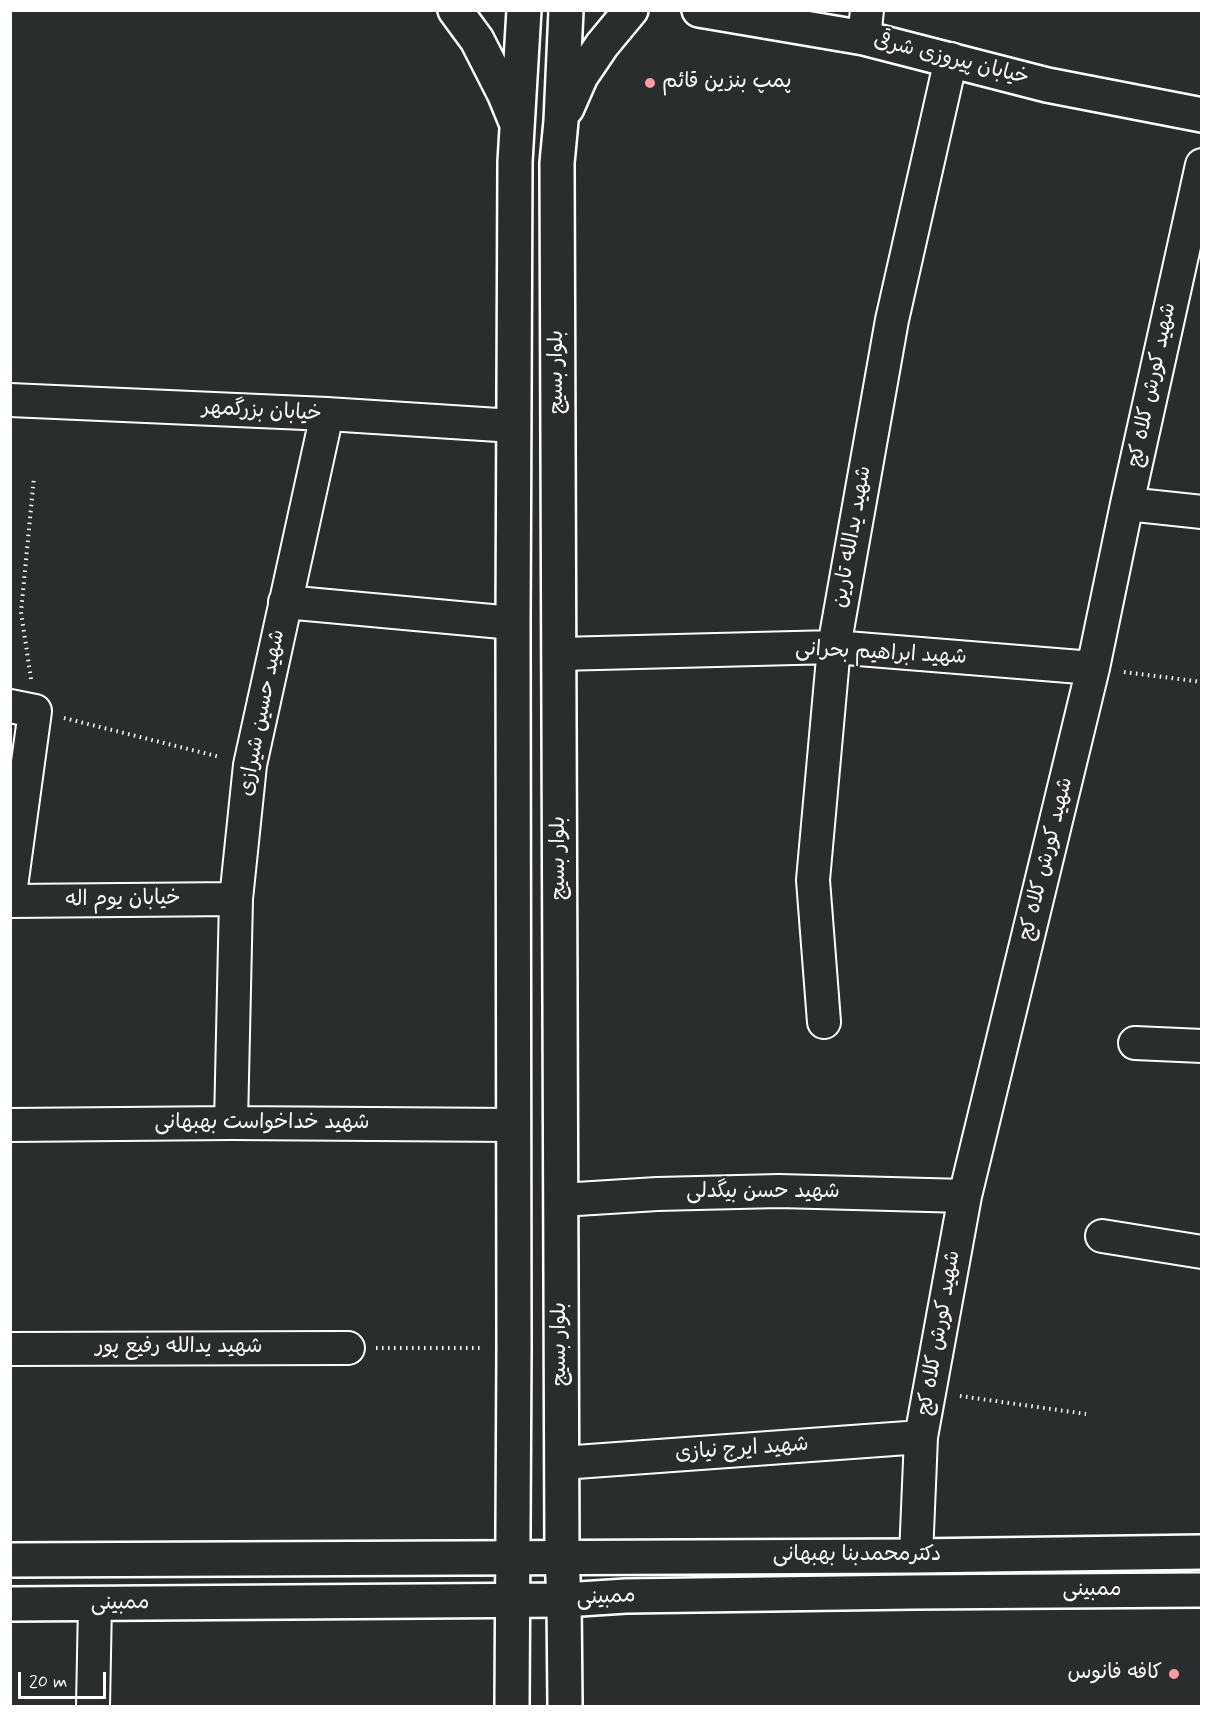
<!DOCTYPE html>
<html>
<head>
<meta charset="utf-8">
<style>
	body { margin:0 }
	#map { position:relative; width:1212px; height:1717px; overflow:hidden; background:#2a2d2e; font-family:Mynerve,sans-serif }
	canvas { display:block }
	.frame { position:absolute; inset:0; border:12px solid #fff; pointer-events:none }
	.scale { position:absolute; left:18px; top:1672px; width:88px; height:27px; box-sizing:border-box; border:3px solid #fff; border-top:0; padding-left:8px; font-size:18px; line-height:21px; white-space:nowrap; color:#fff; -webkit-text-stroke:4px #2a2d2e; paint-order:stroke }
</style>
</head>
<body>
<div id="map">
<canvas width="1212" height="1717"></canvas>
<div class="frame"></div>
<div class="scale">20 m</div>
</div>
<script>
const ctx = document.querySelector('canvas').getContext('2d');
ctx.lineJoin = 'round';
function strokePath(path, color, width, dash) {
  ctx.strokeStyle = color;
  ctx.lineWidth = width;
  ctx.lineCap = dash ? 'butt' : 'round';
  ctx.setLineDash(dash || []);
  ctx.stroke(path);
}
function drawText(font, color, halo, rows, align = 'center') {
  ctx.font = font + ' Mynerve,"Playpen Sans Arabic",sans-serif';
  ctx.lineWidth = 4.5;
  ctx.setLineDash([]);
  ctx.textBaseline = 'middle';
  ctx.strokeStyle = halo;
  ctx.fillStyle = color;
  for (const [text, x, y, turn = 0] of rows) {
    ctx.save();
    ctx.translate(x, y);
    ctx.rotate((+turn || 0) * Math.PI / 180);
    ctx.textAlign = isNaN(turn) ? turn : align;
    if (halo) ctx.strokeText(text, 0, 0);
    ctx.fillText(text, 0, 0);
    ctx.restore();
  }
}
const path = new Path2D(`
	M1124,672L1202,682
	M31,679L21,612L34,477
	M64,718L220,757
	M376,1348H483
	M960,1396L1086,1414`);
const minor = new Path2D(`
	M864,38L867,10
	M10,400L327,414L514,426
	M1127,504L1202,512
	M285,602L513,623
	M559,654L834,647L1093,668
	M10,706L35,711L10,894
	M10,901L236,899
	M824,1022L813,880L834,647L892,320L951,59
	M1135,1043L1202,1046
	M231,1123L236,899L250,765L327,414
	M10,1125L231,1123L513,1125
	M561,1200L657,1194L779,1191L965,1196
	M1102,1236L1202,1252
	M10,1349L348,1348
	M562,1463L921,1437
	M916,1556L921,1437L965,1196L1093,668L1127,504L1202,165
	M93,1706L95,1604`);
const tertiary = new Path2D(`
	M699,10L864,38L1047,85L1202,115
	M10,1560L916,1556L1202,1552
	M10,1604L564,1600L626,1596L913,1592L1202,1590`);
const secondary = new Path2D(`
	M455,10L477,40L505,95L516,122
	M567,108L581,76L602,45L631,10
	M512,1706L514,1348L513,623L515,162L524,10
	M565,1706L564,1600L562,1557L557,163L561,121L566,10`);
const markers = [
	[650,83,6,"#ff9aa2"],
	[1174,1674,6,"#ff9aa2"]
];
const streetNames = [
	["خیابان پیروزی شرقی",951,60,14],
	["بلوار بسیج",558,372,-90],
	["شهید کورش کلاه کج",1153,385,-78],
	["خیابان بزرگمهر",262,412,3],
	["شهید یدالله تارین",853,537,-80],
	["شهید ابراهیم بحرانی",881,654,3],
	["شهید حسین شیرازی",263,713,-79],
	["بلوار بسیج",560,858,-90],
	["شهید کورش کلاه کج",1047,859,-76],
	["خیابان یوم اله",123,900,-1],
	["شهید خداخواست بهبهانی",262,1124],
	["شهید حسن بیگدلی",763,1193],
	["شهید کورش کلاه کج",940,1333,-80],
	["بلوار بسیج",561,1344,-90],
	["شهید یدالله رفیع پور",179,1348],
	["شهید ایرج نیازی",742,1450,-4],
	["دکترمحمدبنا بهبهانی",857,1556],
	["ممبینی",1092,1591],
	["ممبینی",606,1598,-3],
	["ممبینی",120,1604,-1]
];
const poiNames = [
	["پمپ بنزین قائم",662,83],
	["کافه فانوس",1162,1674,"right"]
];
strokePath(minor, '#fff', 36);
strokePath(tertiary, '#fff', 38);
strokePath(secondary, '#fff', 38);
strokePath(path, '#fff', 4, [1.5, 4.5]);
strokePath(minor, '#2a2d2e', 32);
strokePath(tertiary, '#2a2d2e', 33);
strokePath(secondary, '#2a2d2e', 33);
for (const [x, y, r, color] of markers) {
  const dot = new Path2D();
  dot.arc(x, y, r, 0, 2 * Math.PI);
  ctx.fillStyle = color;
  ctx.fill(dot);
  strokePath(dot, '#2a2d2e', 2);
}
drawText('21px', '#fff', '#2a2d2e', streetNames);
drawText('21px', '#fff', '#2a2d2e', poiNames, 'left');
</script>
</body>
</html>
